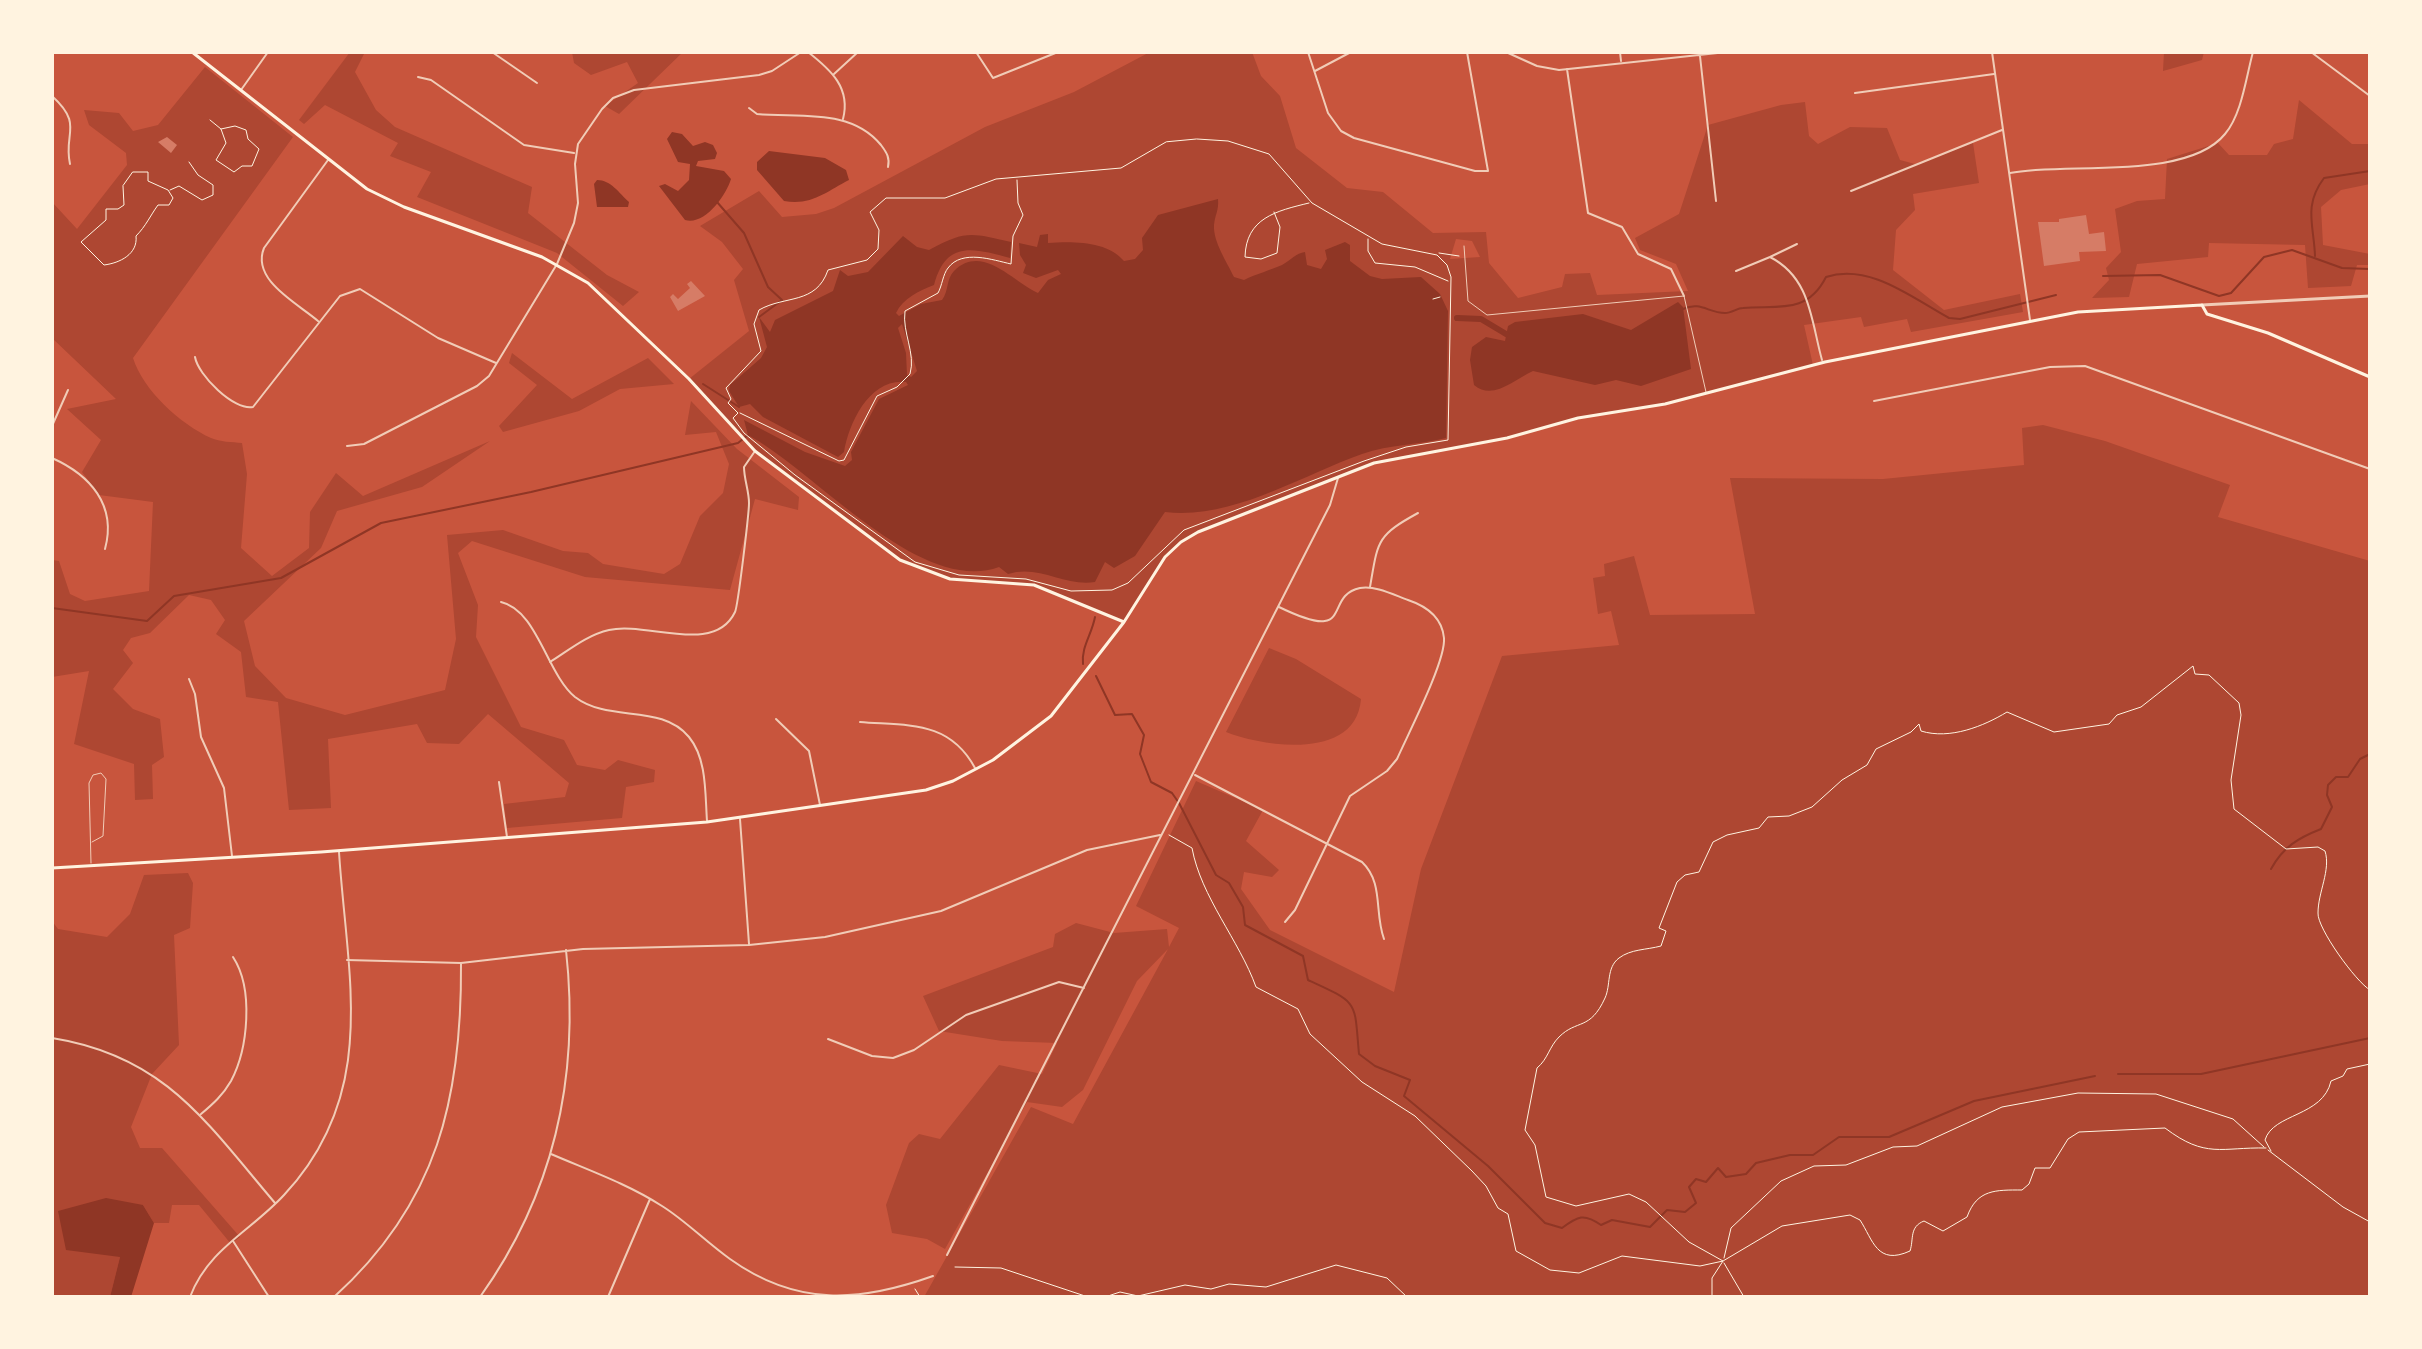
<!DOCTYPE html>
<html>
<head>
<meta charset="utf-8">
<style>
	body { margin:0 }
	#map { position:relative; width:2422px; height:1349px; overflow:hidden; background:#c8553d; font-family:"Asap Condensed",sans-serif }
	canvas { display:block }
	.frame { position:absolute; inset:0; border:54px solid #fff3e0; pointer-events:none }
</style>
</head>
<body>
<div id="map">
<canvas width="2422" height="1349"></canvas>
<div class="frame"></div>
</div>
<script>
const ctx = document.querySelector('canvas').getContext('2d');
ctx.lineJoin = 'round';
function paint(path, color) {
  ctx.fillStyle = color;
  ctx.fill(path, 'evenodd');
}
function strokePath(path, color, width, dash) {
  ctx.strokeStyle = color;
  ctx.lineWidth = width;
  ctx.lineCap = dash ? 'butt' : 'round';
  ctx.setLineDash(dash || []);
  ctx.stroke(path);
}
const green = new Path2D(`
	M350,52H365L355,72L376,110L395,127L532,187L528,213L607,275L639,292L623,306L557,253L417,197L431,172L390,156L398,143L325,105L304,124L299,120Z
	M572,52H683L619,114L605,106L638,83L627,62L591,75L574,63Z
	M1150,52H1252L1261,76L1280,96L1296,148L1347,188L1383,192L1433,233L1486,232L1489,263L1518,298L1562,287L1565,274L1590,273L1597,295L1688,291L1676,264L1640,250L1635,238L1679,214L1708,125L1781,105L1805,102L1809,136L1818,144L1850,127L1887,128L1900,160L1915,164L1973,143L1979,183L1913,194L1915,210L1896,230L1893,270L1944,310L2020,294L2023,312L1911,332L1907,319L1864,327L1861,317L1804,325L1813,365L1665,404L1609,412L1478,444L1387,459L1190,536L1165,557L1124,622L1043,587L950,579L910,566L755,451L689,379L749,331L734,280L743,269L722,242L700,226L759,191L782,217L816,214L834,208L985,127L1074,92ZM1456,239L1472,241L1480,257L1450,259Z
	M2164,52H2204L2202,60L2163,71Z
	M205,67L293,137L133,358C143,390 180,424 211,438C220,442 232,442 242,443L247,474L241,548L272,576L309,548L310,512L336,473L363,496L490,441L422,487L337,511L321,548L244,621L255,666L286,698L345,715L445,690L456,639L447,535L503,530L563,551L588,553L603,564L664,574L680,564L700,516L723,493L729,464L716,432L685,435L691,401L737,449L799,497L798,510L755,499L730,590L585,577L472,541L458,553L478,605L476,637L521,727L564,740L577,765L605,770L618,760L655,770L654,782L626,787L622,818L507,828L504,804L565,797L569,783L488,714L459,744L427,743L417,724L328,739L331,808L289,810L278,702L246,697L241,652L216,634L225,620L211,600L189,595L150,633L131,638L123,650L133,663L113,689L133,709L160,719L164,757L152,765L153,799L135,800L134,764L74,744L89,671L52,677V560L59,561L70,594L85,601L149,591L153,502L99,495L82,472L101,440L67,409L116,399L52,338V202L77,229L127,165L126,153L89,125L84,110L119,113L133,131L158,125Z
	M2299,100L2352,144H2370V184L2341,190L2321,207L2323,245L2370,254V265H2357L2351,286L2308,288L2305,245L2209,243L2208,257L2137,264L2129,297L2092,298L2109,280L2106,268L2121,252L2115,209L2137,201L2165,199L2167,159L2218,143L2229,155H2267L2274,144L2293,139Z
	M512,353L572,399L648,358L674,384L620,389L579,411L503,432L499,426L537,385L509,363Z
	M2043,425L2105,441L2230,485L2218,517L2370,561V1297H924L1031,1107L1073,1124L1168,949L1137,981L1083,1090L1062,1107L1027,1102L945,1249L927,1239L892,1233L886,1205L909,1143L919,1134L940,1139L999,1065L1042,1074L1057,1043L1002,1041L939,1031L923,996L1053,947L1055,934L1076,923L1114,933L1167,929L1169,947L1179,928L1136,906L1196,781L1263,810L1246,841L1279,870L1272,877L1244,872L1241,889L1270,930L1394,992L1421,869L1502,656L1619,645L1611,611L1598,614L1593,578L1605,576L1604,564L1634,556L1650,615L1755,614L1730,478L1883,479L2024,465L2022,428Z
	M1269,648L1296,659L1361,699C1356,761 1264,747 1226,732Z
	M188,873L193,883L190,928L174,935L179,1045L152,1074L131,1127L140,1148H162L240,1237L231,1244L199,1205H172L169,1223H154L143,1205L120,1257L110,1297H52V921L58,929L107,937L130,914L144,875Z`);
const water = new Path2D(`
	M672,132L682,134L693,146L705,142L713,145L717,153L715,159L698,161L696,166L724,171L731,179C726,196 704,226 685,220L659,186L665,184L678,191L689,180L690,164L678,162L667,139Z
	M769,151L825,158L846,170L849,180C827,191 812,206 784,201L757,170V162Z
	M597,180C611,180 619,193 629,202L628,207H597L594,184Z
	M1218,199C1219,211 1215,214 1214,225C1213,242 1227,262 1234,277L1244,280C1256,274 1271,270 1282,265C1291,260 1296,253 1305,252L1307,265L1321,269L1327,259L1325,250L1345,242L1350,245V261L1370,276L1382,279L1421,277L1440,294L1448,311L1446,438C1419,445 1390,444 1362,454C1300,476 1232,520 1165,512L1135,556L1114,568L1105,562L1095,582C1065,587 1039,564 1008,574L999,567C920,596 814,470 748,435L744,420L805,452L845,466L852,460L851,452L879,399L908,385L906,382C870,378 849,422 844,452L838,457L763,417L750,404L739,407L729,391L730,385L761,358L767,347L759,317L770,332L775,320L833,291L840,270L848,276L868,272L903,236L917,247L929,250C966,230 971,233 1011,242L1010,258C973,248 946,240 934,285C919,291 903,298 896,313L899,316L921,304L942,300C949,291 946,279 954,271C982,243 1013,282 1038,293L1048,280L1061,274L1058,270L1036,278L1023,273L1026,265L1020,255L1019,243L1037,247L1040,235L1048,234V243C1072,241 1108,241 1124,261L1135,259L1143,250L1142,238L1158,215ZM902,324L917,371L911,377L907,375L906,353L898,328Z
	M1678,302L1683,307L1691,369L1641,386L1616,380L1595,385L1533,371C1513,380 1493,401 1474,385L1470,360L1472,347L1486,337L1505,341L1508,326L1515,322L1583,314L1631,330Z
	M106,1198L143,1205L154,1223L131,1297H110L120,1257L66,1250L58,1211Z`);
const stream = new Path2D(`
	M717,202L744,233L768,287L782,300L759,317
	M2315,256C2314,225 2303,206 2324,178L2370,171
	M2103,276L2160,275L2219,296L2231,293L2264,257L2292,250L2342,268L2370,269
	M1683,309C1701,301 1708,313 1725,313C1732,313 1737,308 1743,308C1777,305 1807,315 1826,277C1870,263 1912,298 1949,318L1960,319L2056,295
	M703,384L739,407
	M52,608L147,621L174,596L281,578L381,523L531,492L738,443L748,435
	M1083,664C1081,647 1092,634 1095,617
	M1096,676L1115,715L1132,714L1144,735L1140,754L1151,782L1172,793L1179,803L1216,875L1229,883L1243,907L1245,925L1303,956L1308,980C1360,1004 1354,1000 1359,1054L1375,1066L1410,1080L1404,1096L1488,1166L1545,1223L1562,1228C1578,1216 1584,1213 1601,1225L1612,1220L1650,1227L1667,1210L1685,1212L1696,1203L1689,1187L1696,1179L1706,1182L1718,1168L1726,1177L1746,1174L1756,1163L1790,1155H1813L1839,1137H1889L1974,1101L2095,1076
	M2271,869C2283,847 2298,838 2321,829L2332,807L2327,795L2328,785L2336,777H2348L2360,759L2370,754
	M2118,1074H2201L2370,1038`);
const canal = new Path2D(`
	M1457,318L1481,319L1506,334`);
const building = new Path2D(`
	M167,137L177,145L171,153L158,142Z
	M2086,215L2089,234L2104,232L2106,251L2079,252L2080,261L2044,266L2038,222H2059V219Z
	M691,281L705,296L678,311L670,297L673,294L678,299L690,288L687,284Z`);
const path = new Path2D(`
	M210,120L221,129L226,143L216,160L234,172L242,166H252L259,149L248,139L246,130L235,126L221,129
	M1197,139L1228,141L1269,154L1312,203L1382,244L1437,255L1447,265L1451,277L1448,440L1406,447L1364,461L1184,530L1128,583L1112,590L1071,591L1026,579L959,575L915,562L795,475L744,433L733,418L738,413L728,403L731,399L726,388L761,351L754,324L759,310C785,295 816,305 828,270L867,260L878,249L879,230L870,212L886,198H945L996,179L1121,168L1166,142Z
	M133,172H148V181L168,190L173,198L169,205H158C150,216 146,226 136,236C138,254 120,263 104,265L81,242L106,220V209H118L124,205L123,186Z
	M170,190L179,186L202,200L213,195V185L198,175L189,162
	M1274,212L1280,227L1277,253L1261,259L1245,257C1246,218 1276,211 1309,203
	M1368,239V251L1375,263L1415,267L1448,281
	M1439,253L1459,256
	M1433,299L1440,297
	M740,413L839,461L844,460L877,396L897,387L910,374C916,353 902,333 905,311L938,293C942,286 943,274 948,268C962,249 993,260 1011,264L1013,236L1023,215L1018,203L1017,180
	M1169,835L1192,848C1201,897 1239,940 1256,987L1298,1009L1310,1034L1362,1082L1415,1116L1472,1171L1486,1186L1498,1208L1508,1214L1516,1251L1550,1270L1579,1273L1622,1256L1700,1266L1723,1261L1782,1226L1850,1215L1860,1220C1873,1240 1877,1266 1910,1251C1914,1239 1909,1227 1924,1221L1943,1231L1967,1217C1977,1189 1996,1190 2022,1190L2029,1184L2035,1168H2050L2068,1139L2079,1132L2165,1128C2206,1159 2221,1147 2266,1148
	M2268,1150L2343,1207L2370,1222
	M2271,1151L2265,1140C2273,1113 2323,1117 2331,1081L2343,1076L2347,1069L2370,1064
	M1724,1258L1731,1228L1781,1181L1814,1166L1846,1165L1893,1147L1917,1146L2002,1107L2078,1093L2156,1094L2233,1119L2264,1147
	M1724,1263L1744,1297
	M955,1267L1001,1268L1088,1297
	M915,1289L920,1297
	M1105,1297L1120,1292L1138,1296L1185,1285L1211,1289L1229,1284L1266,1287L1336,1265L1387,1278L1407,1297
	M1712,1297V1278L1723,1261L1689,1242L1646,1202L1629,1194L1576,1206L1546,1197L1535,1145L1525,1130L1537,1068C1548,1059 1549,1047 1559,1037C1577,1019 1590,1031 1605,998C1611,985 1606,968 1619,958C1631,949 1646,950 1661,946L1666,931L1659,928L1677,882L1685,875L1699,872L1713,842L1727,835L1759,828L1768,817L1789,816L1812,807L1842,780L1867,765L1876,749L1911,732L1919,724L1921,731C1950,740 1984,726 2007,712L2054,732L2109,724L2117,715L2141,707L2193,666L2195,674L2209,675L2239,703L2241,715L2231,780L2234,809L2286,849L2318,847L2325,851C2331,870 2318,892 2318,913C2317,928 2356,982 2370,990`);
const service = new Path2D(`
	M1464,246L1468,301L1487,315L1684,296L1706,392
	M91,863L89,783L93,775L101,773L106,779L103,836L92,842`);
const minor = new Path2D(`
	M492,52L537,83
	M808,52C831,70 851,88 843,119
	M976,52L993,78L1058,52
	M1308,52L1328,113L1341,131L1354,138L1475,171H1488L1467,52
	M1506,52L1537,66L1559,70L1727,52
	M1620,52L1621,61
	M1992,52L2030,320
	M2311,52L2370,96
	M1700,56L1716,201
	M1567,69L1588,213L1622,227L1638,254L1671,269L1684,296
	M1315,71L1351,52
	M834,74L858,52
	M418,77L431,80L524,145L574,153
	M241,90L268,52
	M1855,93L1994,74
	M52,96C84,125 63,133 70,164
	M749,108L757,114C800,118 851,108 881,145C887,153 890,158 888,167
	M2010,173C2065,162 2187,181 2225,134C2242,114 2246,77 2253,52
	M1851,191L2002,130
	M1770,257L1797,244
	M1736,271L1770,257C1811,278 1811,321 1822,360
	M318,321C297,303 251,280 264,248L328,160
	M195,357C198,375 234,411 253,407L340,296L360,289L438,338L496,363
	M1874,401L2050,367L2085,366L2370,469
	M52,426L68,390
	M347,446L364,444L477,386L489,376L557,264L574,223L578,203L575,164L578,144L602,109L613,98L634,90L759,75L772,71L801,52
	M52,458C90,475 117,505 105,549
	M1370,587C1378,541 1376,536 1418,513
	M501,602C537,610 547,674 575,697C609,723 661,703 689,737C707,759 705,793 707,821
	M1279,607C1357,645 1322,596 1360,588C1375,585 1394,595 1408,600C1426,606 1442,617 1444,638C1446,661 1408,734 1397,759L1387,771L1350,796L1295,910L1285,922
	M550,662C569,650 587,635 609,630C646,621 714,656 735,612C738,606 749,513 749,503C749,491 744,479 744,467L755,451
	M189,679L195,694L201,737L224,788L232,856
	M776,719L809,751L820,805
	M860,722C908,726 949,720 975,768
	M1195,775L1362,862C1384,883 1374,912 1384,939
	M499,782L507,837
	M740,819L749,944
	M347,960L461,963L583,949L749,945L825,937L941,911L1087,850L1160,835
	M52,1038C165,1056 206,1122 275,1203
	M828,1039L872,1056L893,1058L914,1050L966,1015L1059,982L1084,988
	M201,1114C213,1104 223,1095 231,1081C248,1049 254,989 233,957
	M551,1154C588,1170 628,1184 662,1206C686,1221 706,1242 730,1259C797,1307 860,1302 933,1276
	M233,1241L269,1297
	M947,1255L1330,505L1338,478
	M190,1297C208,1249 251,1231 284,1195C380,1092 347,977 339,852
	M334,1297C438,1203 462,1097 461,963
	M480,1297C555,1192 580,1076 566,950
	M608,1297L650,1199`);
const tertiary = new Path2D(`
	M2202,305L2370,296`);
const secondary = new Path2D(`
	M192,52L367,189L404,207L542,257L588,283L689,379L755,451L900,560L950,579L1034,585L1124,622
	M52,868L321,852L707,822L926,790L953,781L993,760L1051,716L1124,622L1165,557L1181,542L1198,532L1374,463L1507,438L1578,418L1665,404L1825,362L2078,312L2202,305L2207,314L2268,333L2370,377`);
paint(green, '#ae4732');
paint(water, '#8f3625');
strokePath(stream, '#8f3625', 2);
strokePath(canal, '#8f3625', 6);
paint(building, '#d67c66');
strokePath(path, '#fff3e0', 1);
strokePath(service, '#f1ccb7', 1);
strokePath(minor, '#f1ccb7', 2);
strokePath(tertiary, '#f1ccb7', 3);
strokePath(secondary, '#fff3e0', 3);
</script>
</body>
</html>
